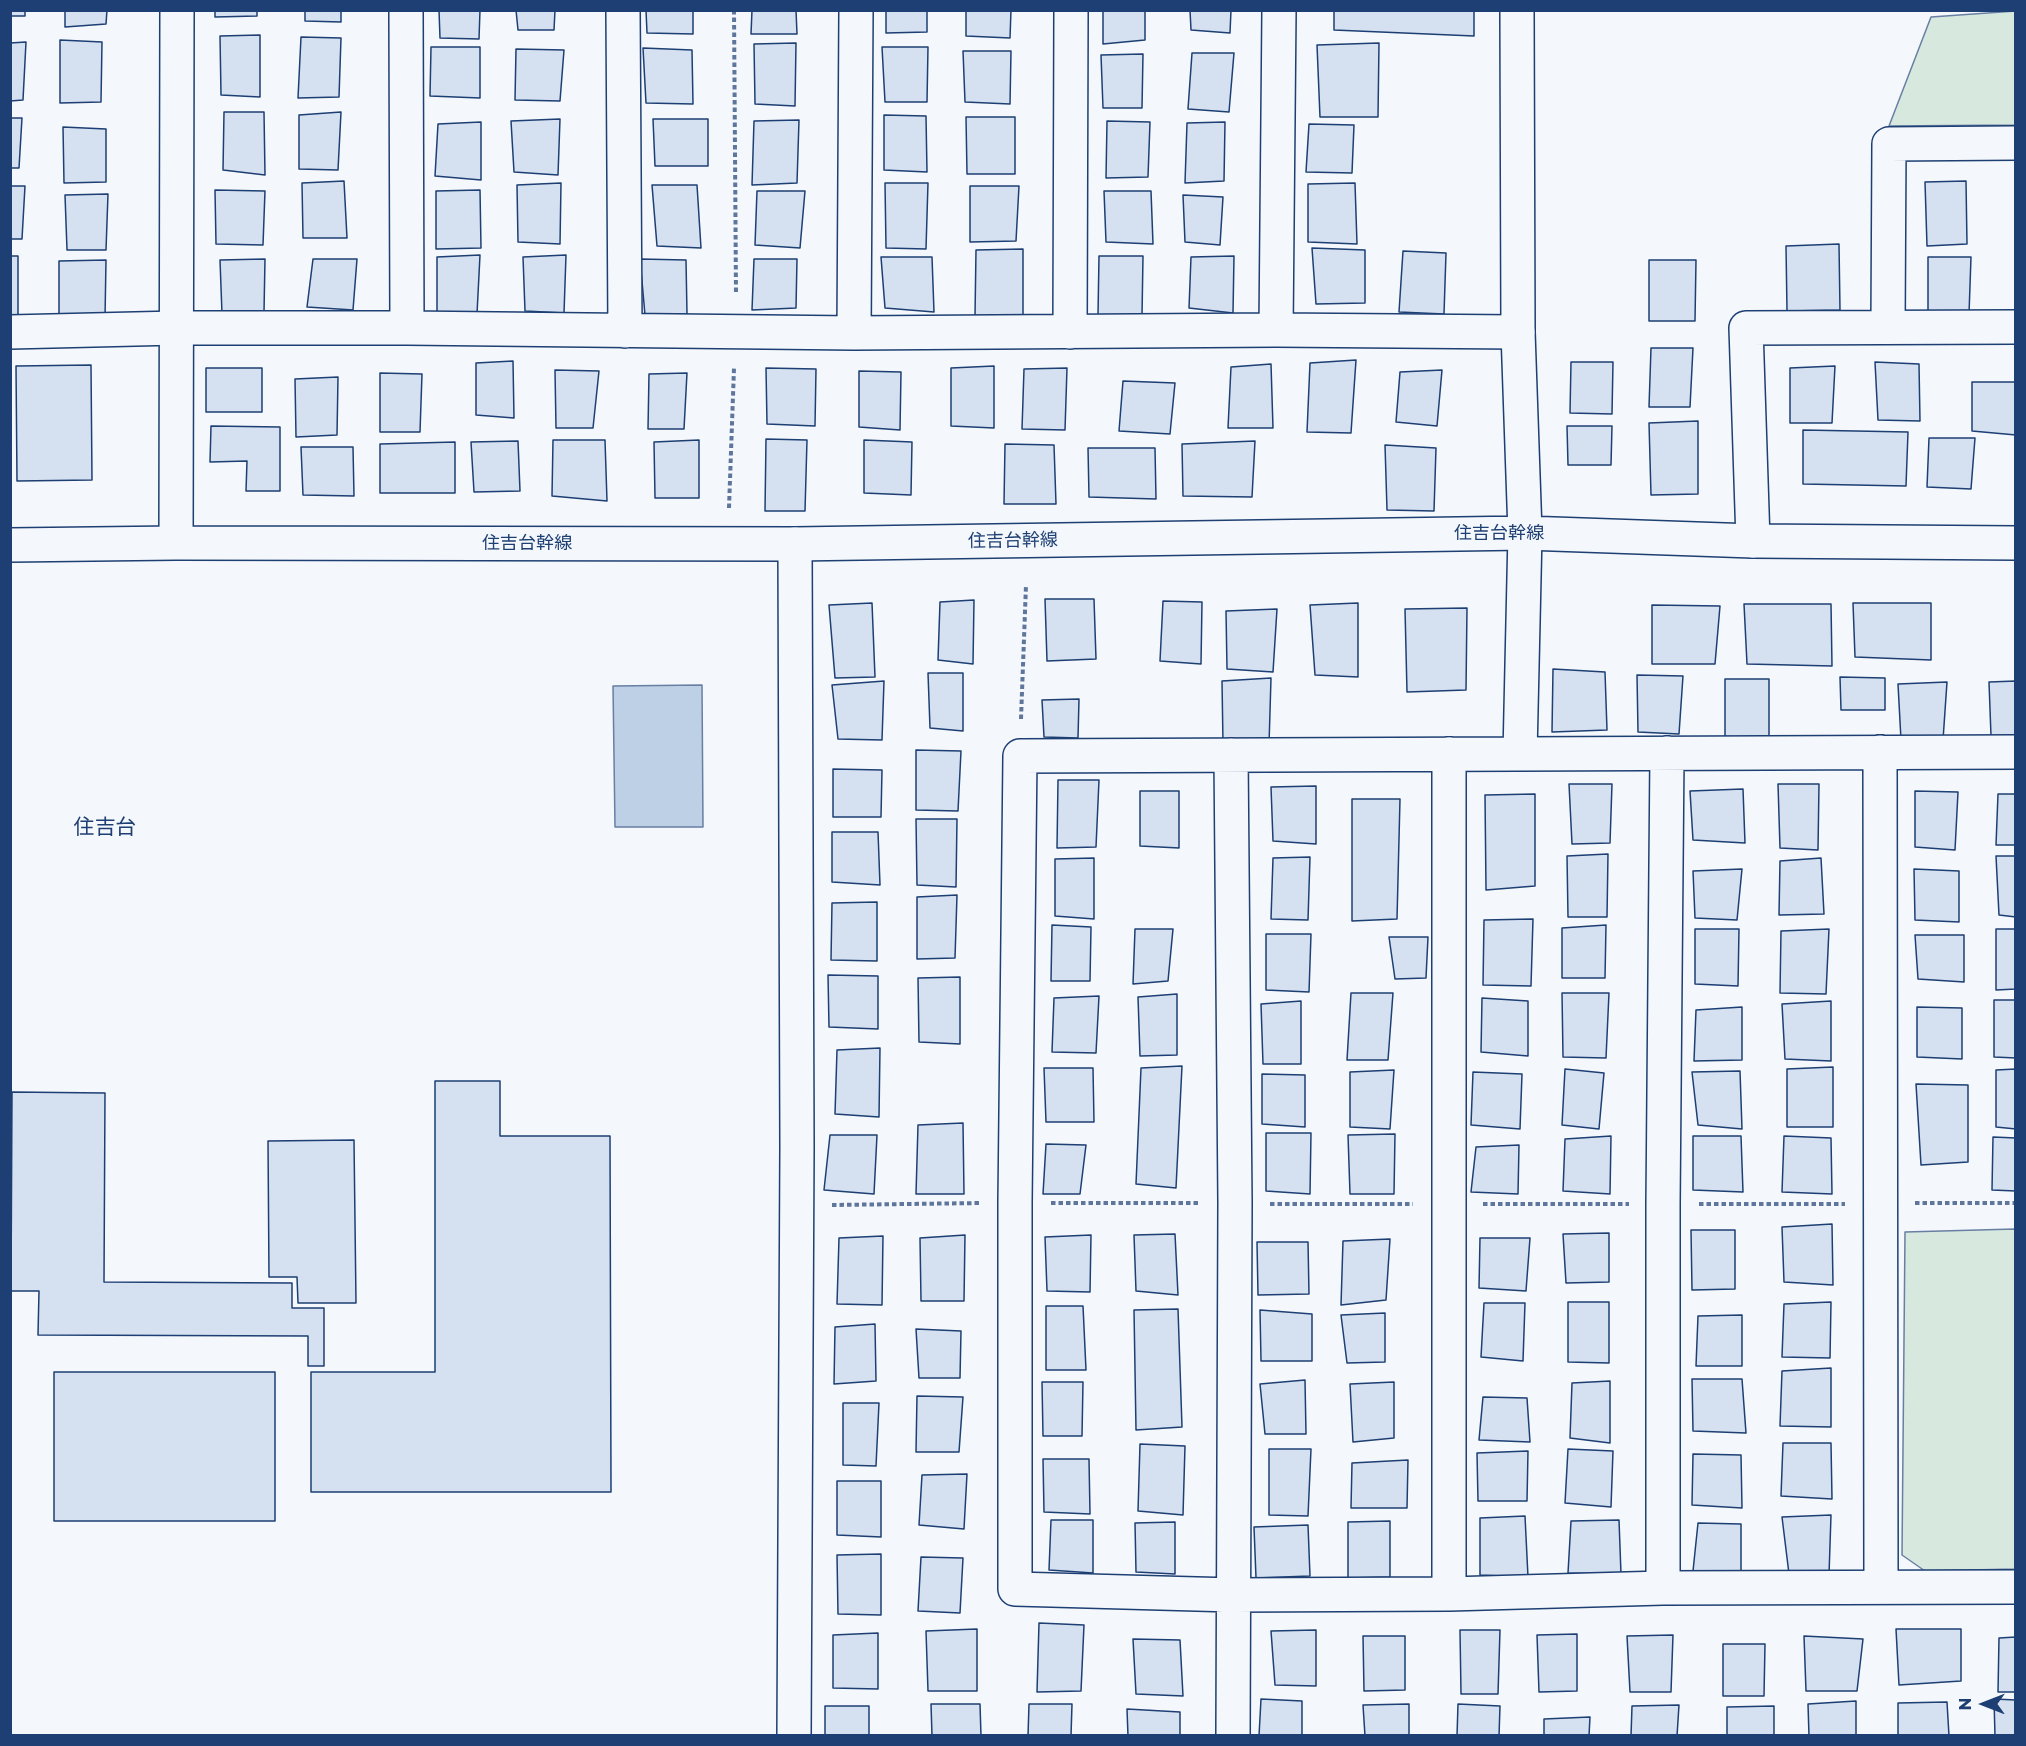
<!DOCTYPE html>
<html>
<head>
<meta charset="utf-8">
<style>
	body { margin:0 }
	#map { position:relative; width:2026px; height:1746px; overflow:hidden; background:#f4f7fb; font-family:Montserrat,sans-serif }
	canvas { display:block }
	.frame { position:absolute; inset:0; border:12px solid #1d3f73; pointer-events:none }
	.north { position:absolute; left:1954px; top:1674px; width:60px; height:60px; -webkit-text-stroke:4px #f4f7fb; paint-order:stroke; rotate:270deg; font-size:16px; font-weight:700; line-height:24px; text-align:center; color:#1d3f73 }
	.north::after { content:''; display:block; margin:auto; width:21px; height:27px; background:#1d3f73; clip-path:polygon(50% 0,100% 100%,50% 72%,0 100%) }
</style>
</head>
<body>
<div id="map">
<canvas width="2026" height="1746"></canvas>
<div class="frame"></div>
<div class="north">N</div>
</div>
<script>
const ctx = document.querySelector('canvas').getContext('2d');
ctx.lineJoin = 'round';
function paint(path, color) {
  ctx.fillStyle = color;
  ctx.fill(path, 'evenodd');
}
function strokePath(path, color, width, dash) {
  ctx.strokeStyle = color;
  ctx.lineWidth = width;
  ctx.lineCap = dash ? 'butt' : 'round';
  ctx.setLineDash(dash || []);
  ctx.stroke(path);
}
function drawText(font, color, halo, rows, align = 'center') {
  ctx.font = font + ' Montserrat,"Noto Sans JP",sans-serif';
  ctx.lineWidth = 4.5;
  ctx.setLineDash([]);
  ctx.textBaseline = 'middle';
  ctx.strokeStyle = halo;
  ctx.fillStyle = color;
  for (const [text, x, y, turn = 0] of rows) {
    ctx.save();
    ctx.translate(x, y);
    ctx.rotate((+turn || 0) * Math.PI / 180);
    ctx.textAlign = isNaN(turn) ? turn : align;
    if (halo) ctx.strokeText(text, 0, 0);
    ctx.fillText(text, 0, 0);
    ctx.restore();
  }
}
const green = new Path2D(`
	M2016,11L2015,125L1889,126L1931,17Z
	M2015,1229V1569L1925,1571L1902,1555L1905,1232Z`);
const water = new Path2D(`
	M702,685L703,827H615L613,686Z`);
const building = new Path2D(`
	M10,10H25V16H10Z
	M65,10H107L106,24L65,27Z
	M215,10H257V16L215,17Z
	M305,10H341V22L305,21Z
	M439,10H480L479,39L440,38Z
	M516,10H555L554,30H518Z
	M646,10H693V34L647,33Z
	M752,10H796L797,34H751Z
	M886,10H927V32L886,33Z
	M966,10H1011L1010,38L966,36Z
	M1103,10H1145V40L1103,44Z
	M1190,10H1231L1230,33L1191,30Z
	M1334,10H1474V36L1334,30Z
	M260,35V97L221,95L220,36Z
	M301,37L341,38L339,97L298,98Z
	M60,40L102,42L101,102L60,103Z
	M26,42L23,100L10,101V43Z
	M796,43L795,106L755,104L754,44Z
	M1379,43L1378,117H1320L1317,45Z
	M431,47H480V98L430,96Z
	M882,47H928L927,102H885Z
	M643,48L692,50L693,104L646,103Z
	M516,49L564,50L560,101L515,100Z
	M963,51H1011L1010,104L965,102Z
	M1192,53H1234L1229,112L1188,109Z
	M1143,54L1142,108H1103L1101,55Z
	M224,112H264L265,175L223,170Z
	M341,112L338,170L299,169V115Z
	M884,115L926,116L927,172L884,170Z
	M966,117H1015V174H967Z
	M10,118H22L19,168H10Z
	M560,119L558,175L514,172L511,121Z
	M653,119H708V166H655Z
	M799,120L797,183L752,185L754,121Z
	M1107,121L1150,122L1148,177L1106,178Z
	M481,122V180L435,176L438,124Z
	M1225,122L1224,181L1185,183L1187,123Z
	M1309,124L1354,125L1352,173L1306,172Z
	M63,127L106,129V182L64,183Z
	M344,181L347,238H303L302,183Z
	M1966,181L1967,244L1927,246L1925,182Z
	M561,183L560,244L518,242L517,185Z
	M885,183H928L926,249L886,248Z
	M1355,183L1357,244L1308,242V184Z
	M652,185H697L701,248L657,246Z
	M10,186H25L22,239H10Z
	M970,186H1019L1016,241L970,242Z
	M215,190L265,191L263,245L216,244Z
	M480,190L481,248L436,249V191Z
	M757,191H805L800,248L755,245Z
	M1104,191H1151L1153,244L1106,242Z
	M108,194L106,250H67L65,195Z
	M1183,195L1223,197L1220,245L1185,242Z
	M1839,244L1840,310L1787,311L1786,246Z
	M1312,248L1365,250V303L1316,304Z
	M1023,249V316H975L976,250Z
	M1403,251L1446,253L1444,314L1399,312Z
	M480,255L477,314L437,312V257Z
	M566,255L564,313L525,311L523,257Z
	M10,256H18V318H10Z
	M1099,256H1143L1142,316L1098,315Z
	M1234,256L1233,313L1189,308L1191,257Z
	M881,257H932L934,312L885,308Z
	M1928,257H1971L1969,314L1928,316Z
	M265,259L264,312L222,314L220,260Z
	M313,259H357L353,310L307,307Z
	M640,259L686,260L687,314L645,315Z
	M754,259H797L796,308L752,310Z
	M106,260L105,318L59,319V261Z
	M1649,260H1696L1695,321H1649Z
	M1651,348H1693L1690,407H1649Z
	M1356,360L1351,433L1307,432L1310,363Z
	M513,361L514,418L476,415V363Z
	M1571,362H1613L1612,414L1570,413Z
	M1875,362L1919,364L1920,421L1878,420Z
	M1271,364L1273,428H1228L1231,367Z
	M91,365L92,480L17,481L16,366Z
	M994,366V428L951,426V368Z
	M1835,366L1832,423H1790V368Z
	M206,368H262V412H206Z
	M766,368L816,369L815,426L767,424Z
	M1067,368L1065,430L1022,429L1024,369Z
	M555,370L599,371L593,428H556Z
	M1442,370L1437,426L1396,422L1400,372Z
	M859,371L901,372L900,430L859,427Z
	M380,373L422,374L420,432H380Z
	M687,373L684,429H648L649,374Z
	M338,377L337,435L296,437L295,379Z
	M1123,381L1175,383L1170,434L1119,431Z
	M1972,382H2016V435L1972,431Z
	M1698,421V494L1651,495L1649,423Z
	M211,426L280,427V491H246L247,461L210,462Z
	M1567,426H1612L1611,465H1568Z
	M1803,430L1908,432L1906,486L1803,484Z
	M1929,438H1975L1971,489L1927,487Z
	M766,439L807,440L805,511H765Z
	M553,440H605L607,501L552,496Z
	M699,440V498H655L654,442Z
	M864,440L912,442L911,495L864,493Z
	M518,441L520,491L474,492L471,442Z
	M1255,441L1252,497L1183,496L1182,444Z
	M455,442V493H380V444Z
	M1005,444L1054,445L1056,504H1004Z
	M1385,445L1436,448L1434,511L1387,510Z
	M301,447H353L354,496L303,495Z
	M1088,448H1155L1156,499L1089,497Z
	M1045,599H1094L1096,659L1047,661Z
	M974,600L973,664L938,660L940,602Z
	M1163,601L1202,602L1201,664L1160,661Z
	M872,603L875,677L835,678L829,605Z
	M1358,603V677L1315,675L1310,605Z
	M1853,603H1931V660L1855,657Z
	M1744,604H1831L1832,666L1747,664Z
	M1652,605L1720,606L1715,664H1652Z
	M1467,608L1466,690L1407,692L1405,609Z
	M1277,609L1273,672L1227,669L1226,611Z
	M1553,669L1605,672L1607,730L1552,732Z
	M928,673H963V731L930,728Z
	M1637,675L1683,676L1679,734L1638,732Z
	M1840,677L1885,678V710H1841Z
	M1271,678L1269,745L1223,744L1222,681Z
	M1725,679H1769V747L1725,745Z
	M884,681L882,740L838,739L832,685Z
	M2016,681V736H1991L1989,682Z
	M1947,682L1943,740H1901L1898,684Z
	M1079,699L1078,738L1044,737L1042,700Z
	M916,750L961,751L958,811L916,810Z
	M833,769L882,770L881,817H833Z
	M1058,780H1099L1096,847L1057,848Z
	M1569,784H1612L1610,843L1572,844Z
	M1778,784H1819L1818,850L1780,848Z
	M1316,786V844L1273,841L1271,787Z
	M1743,789L1745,843L1693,840L1690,791Z
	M1140,791H1179V848L1140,846Z
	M1915,791L1958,792L1955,850L1915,847Z
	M1535,794V886L1486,890L1485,795Z
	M1998,794H2016V845H1996Z
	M1352,799H1400L1397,919L1352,921Z
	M916,819H957L956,887L917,885Z
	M832,832H878L880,885L832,882Z
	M1608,854L1607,917H1568L1567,856Z
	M1996,856H2016V917L1999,915Z
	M1310,857L1308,920L1271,919L1273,858Z
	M1094,858V919L1055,916V859Z
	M1821,858L1824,914L1779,915L1780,861Z
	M1742,869L1737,920L1695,918L1693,871Z
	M1914,869L1959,871V922L1915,920Z
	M957,895L955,958L917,959V897Z
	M877,902V961L831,960L832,903Z
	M1533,919L1531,986L1483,985L1484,920Z
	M1052,925L1091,927L1090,981H1051Z
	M1606,925L1605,978H1562V928Z
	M1135,929H1173L1168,981L1133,984Z
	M1695,929H1739L1738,986L1695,984Z
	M1829,929L1826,994L1780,993L1781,931Z
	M1996,929H2016V989L1996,990Z
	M1266,934H1311L1309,992L1266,990Z
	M1915,935H1964V982L1918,979Z
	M1389,937H1428L1426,978L1395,979Z
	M828,975L878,976V1029L829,1027Z
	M960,977V1044L919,1042L918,978Z
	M1351,993H1393L1388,1060H1347Z
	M1562,993H1609L1606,1058L1563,1057Z
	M1177,994V1055L1140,1056L1138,997Z
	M1099,996L1096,1053L1052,1052L1054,998Z
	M1482,998L1528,1001V1056L1481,1052Z
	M1994,1000H2016V1058L1994,1057Z
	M1301,1001V1064H1263L1261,1004Z
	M1831,1001V1061L1785,1059L1782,1004Z
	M1742,1007V1060L1694,1061L1696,1010Z
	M1917,1007L1962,1008V1059L1917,1057Z
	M880,1048L879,1117L835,1114L837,1050Z
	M1182,1066L1176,1188L1136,1184L1141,1068Z
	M1833,1067V1127H1787V1069Z
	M1044,1068H1093L1094,1122H1046Z
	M1565,1069L1604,1073L1599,1129L1562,1125Z
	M2016,1069V1129L1996,1127V1070Z
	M1394,1070L1390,1129L1350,1127V1072Z
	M1740,1071L1742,1129L1698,1125L1692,1072Z
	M1473,1072L1522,1074L1520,1129L1471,1125Z
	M1262,1074L1305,1075V1127L1262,1124Z
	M435,1081H500V1136H610L611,1492H311V1372H435Z
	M1916,1084L1968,1085V1162L1921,1165Z
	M12,1092L105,1093L104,1282L292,1283V1308H324V1366H308V1336L38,1335L39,1291H11Z
	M963,1123L964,1194H916L918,1125Z
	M1266,1133H1311L1310,1194L1266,1191Z
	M1395,1134L1394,1194H1350L1348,1135Z
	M830,1135H877L874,1194L824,1190Z
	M1611,1136L1610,1194L1563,1191L1565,1139Z
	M1693,1136H1741L1743,1192L1693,1190Z
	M1784,1136L1831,1138L1832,1194L1782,1192Z
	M1993,1137L2016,1138V1191L1992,1190Z
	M354,1140L356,1303H298L297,1277H269L268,1141Z
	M1046,1144L1086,1145L1080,1194H1043Z
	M1519,1145L1518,1194L1471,1192L1476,1147Z
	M1832,1224L1833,1285L1784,1282L1782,1227Z
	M1691,1230H1735V1289L1692,1290Z
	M1609,1233V1282L1566,1283L1563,1234Z
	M1175,1234L1178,1295L1136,1291L1134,1235Z
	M965,1235L964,1301H921L920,1238Z
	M1091,1235L1090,1292L1047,1291L1045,1237Z
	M883,1236L882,1305L837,1304L839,1238Z
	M1480,1238H1530L1526,1291L1479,1288Z
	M1390,1239L1386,1300L1341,1305L1343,1241Z
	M1257,1242H1308L1309,1294L1258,1295Z
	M1568,1302H1609V1363L1568,1362Z
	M1831,1302L1830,1358L1782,1357L1784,1304Z
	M1484,1303H1525L1523,1361L1481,1357Z
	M1046,1306H1083L1086,1370H1046Z
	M1178,1309L1182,1427L1136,1430L1134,1310Z
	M1260,1310L1312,1314V1361H1261Z
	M1385,1313V1362L1347,1363L1341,1315Z
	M1742,1315V1366H1696L1698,1316Z
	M875,1324L876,1381L834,1384L835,1327Z
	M916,1329L961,1331L960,1378H919Z
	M1831,1368V1427L1780,1426L1782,1371Z
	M54,1372H275V1521H54Z
	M1692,1379H1742L1746,1433L1693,1431Z
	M1305,1380L1306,1434H1265L1260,1384Z
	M1610,1381V1443L1570,1438L1572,1383Z
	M1042,1382H1083L1082,1436H1043Z
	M1394,1382V1438L1353,1442L1350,1384Z
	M917,1396L963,1397L959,1452H916Z
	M1483,1397L1527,1398L1530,1442L1479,1440Z
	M843,1403H879L876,1466L843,1465Z
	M1783,1443H1831L1832,1499L1781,1496Z
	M1140,1444L1185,1446L1183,1515L1138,1511Z
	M1269,1449H1311L1308,1516L1269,1515Z
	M1568,1449L1613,1451L1611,1507L1565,1503Z
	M1528,1451L1527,1501H1478L1477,1453Z
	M1693,1454L1741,1455L1742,1508L1692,1505Z
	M1043,1459H1089L1090,1514L1044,1512Z
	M1408,1460L1407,1508H1351L1352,1463Z
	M967,1474L964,1529L919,1525L922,1475Z
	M837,1481H881V1537L837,1535Z
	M1831,1515L1829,1575L1789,1574L1782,1517Z
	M1525,1516L1528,1577L1480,1575V1518Z
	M1051,1520H1093V1573L1049,1570Z
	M1619,1520L1621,1574L1568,1573L1571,1521Z
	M1390,1521V1577L1348,1578V1522Z
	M1175,1522V1574L1136,1572L1135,1523Z
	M1698,1523L1741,1524V1573L1693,1571Z
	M1308,1525L1310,1576L1256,1578L1254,1527Z
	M881,1554V1615L838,1614L837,1555Z
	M921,1557L963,1558L960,1613L918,1611Z
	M1039,1623L1084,1625L1081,1691L1037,1692Z
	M977,1629V1691H928L926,1631Z
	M1896,1629H1961V1681L1899,1685Z
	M1316,1630V1686L1275,1685L1271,1631Z
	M1460,1630H1500L1498,1694H1461Z
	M878,1633V1689L833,1688V1635Z
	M1577,1634V1691L1539,1692L1537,1635Z
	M1673,1635L1671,1692H1630L1627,1636Z
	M1363,1636H1405V1690L1364,1691Z
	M1804,1636L1863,1639L1857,1691H1806Z
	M2016,1637V1692H1998L1999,1638Z
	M1133,1639L1180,1640L1183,1696L1136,1694Z
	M1723,1644H1765L1764,1696H1723Z
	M1261,1699L1302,1701V1736H1259Z
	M1994,1699L2016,1700V1736H1995Z
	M1856,1701V1736H1809L1808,1704Z
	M1947,1702L1949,1736H1898V1703Z
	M931,1704H980L981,1736H932Z
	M1029,1704H1072L1071,1736H1028Z
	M1409,1704V1736H1365L1363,1705Z
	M1458,1704L1500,1706L1499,1736H1457Z
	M1679,1705L1677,1736H1631L1632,1706Z
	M825,1706H869V1736H825Z
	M1774,1706V1736H1727V1707Z
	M1127,1709L1180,1712V1736H1128Z
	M1590,1717L1589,1736H1544V1719Z`);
const path = new Path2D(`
	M734,10L736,295
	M729,508L734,368
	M1021,719L1026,585
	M1051,1203H1200
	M1915,1203H2016
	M1270,1204H1413
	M1483,1204H1629
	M1699,1204H1845
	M832,1205L981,1203`);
const minor = new Path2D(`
	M406,10L407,328
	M623,10L625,331
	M1888,326L1889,144L2016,143
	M1276,330L1279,10
	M10,332L177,328H407L854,333L1276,330L1518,332
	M1070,332L1071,10
	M854,333L856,10
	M1753,541L1746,328L2016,327
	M1880,752L1881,1587
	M2016,752L1020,756L1015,1202V1589L1233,1595L1449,1594L1663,1588L2016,1587
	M1449,754V1594
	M1520,754L1525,533
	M1231,755L1235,1203L1233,1736
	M1663,1588V1204L1667,753
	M794,1736L797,1147L795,544`);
const tertiary = new Path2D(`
	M1517,10L1518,332L1525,533
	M176,543L177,10
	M10,545L176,543L795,544L1525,533L1753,541L2016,543`);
const streetNames = [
	["住吉台幹線",1499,534],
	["住吉台幹線",1013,541,-1],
	["住吉台幹線",527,544]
];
const quarterNames = [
	["住吉台",105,828]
];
paint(green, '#d7e8df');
strokePath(green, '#687fa3', 1.5);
paint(water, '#bed0e5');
strokePath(water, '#687fa3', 1.5);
paint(building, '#d5e0f0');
strokePath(building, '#1d3f73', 1.5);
strokePath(minor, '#1d3f73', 36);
strokePath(tertiary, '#1d3f73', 36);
strokePath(path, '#5e769c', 4, [4.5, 3]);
strokePath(minor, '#f4f7fb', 33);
strokePath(tertiary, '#f4f7fb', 33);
drawText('18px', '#1d3f73', '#f4f7fb', streetNames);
drawText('21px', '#1d3f73', '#f4f7fb', quarterNames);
</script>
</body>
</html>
